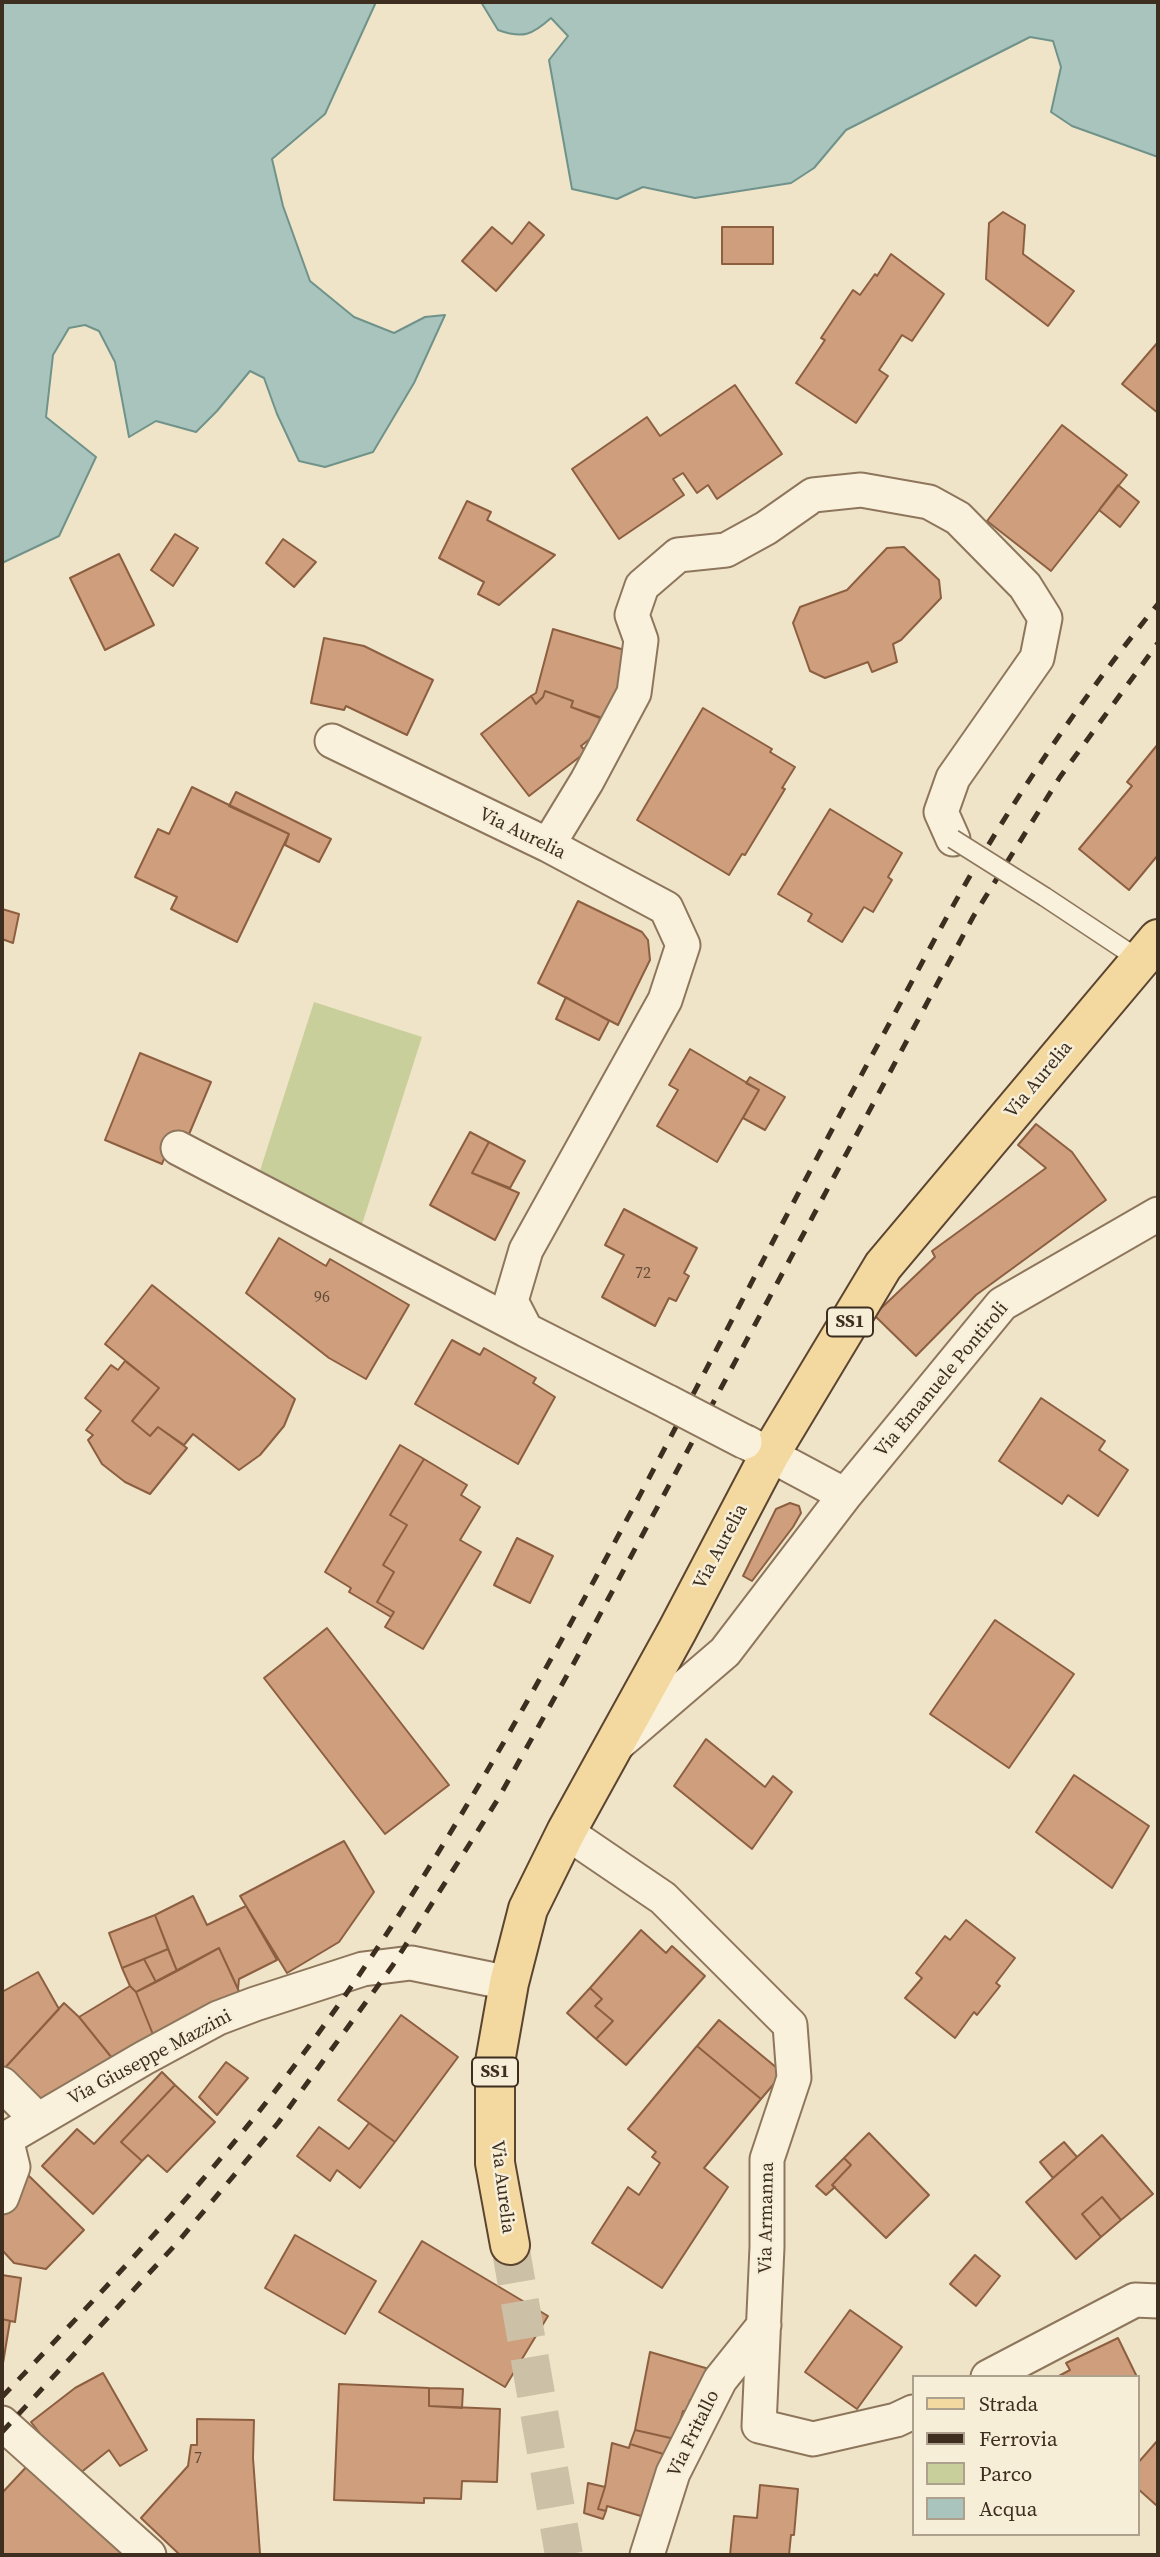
<!DOCTYPE html>
<html>
<head>
<meta charset="utf-8">
<style>
	body { margin:0 }
	#map { position:relative; width:1160px; height:2557px; overflow:hidden; background:#f0e4c8; font-family:"Source Serif 4",serif }
	canvas { display:block }
	.frame { position:absolute; inset:0; border:4px solid #3d2e20; pointer-events:none }
	.legend { position:absolute; left:912px; top:2375px; width:228px; height:161px; box-sizing:border-box; background:#f7eed8; border:2px solid #ada18e; margin:0; padding:9px 12px; list-style:none; font-size:21px; color:#3d2e20 }
	.legend li { display:flex; align-items:center; gap:14px; height:35px }
	.legend b { width:35px; border:2px solid #ada18e }
</style>
</head>
<body>
<div id="map">
<canvas width="1160" height="2557"></canvas>
<div class="frame"></div>
<ul class="legend">
<li><b style="height:9px;background:#f3d9a0"></b>Strada</li>
<li><b style="height:9px;background:#3d2e20"></b>Ferrovia</li>
<li><b style="height:19px;background:#c9cf9b"></b>Parco</li>
<li><b style="height:19px;background:#a9c4bc"></b>Acqua</li>
</ul>
</div>
<script>
const ctx = document.querySelector('canvas').getContext('2d');
ctx.lineJoin = 'round';
function paint(path, color) {
  ctx.fillStyle = color;
  ctx.fill(path, 'evenodd');
}
function strokePath(path, color, width, dash) {
  ctx.strokeStyle = color;
  ctx.lineWidth = width;
  ctx.lineCap = dash ? 'butt' : 'round';
  ctx.setLineDash(dash || []);
  ctx.stroke(path);
}
function drawText(font, color, halo, rows, align = 'center') {
  ctx.font = font + ' "Source Serif 4",serif';
  ctx.lineWidth = 5;
  ctx.setLineDash([]);
  ctx.textBaseline = 'middle';
  ctx.strokeStyle = halo;
  ctx.fillStyle = color;
  for (const [text, x, y, turn = 0] of rows) {
    ctx.save();
    ctx.translate(x, y);
    ctx.rotate((+turn || 0) * Math.PI / 180);
    ctx.textAlign = isNaN(turn) ? turn : align;
    if (halo) ctx.strokeText(text, 0, 0);
    ctx.fillText(text, 0, 0);
    ctx.restore();
  }
}
const green = new Path2D(`
	M314,1002L422,1037L357,1240L257,1180Z`);
const water = new Path2D(`
	M2,2H376L325,114L272,159L283,206L310,281L354,317L394,333L425,317L445,315L414,383L373,452L325,467L299,461L277,414L264,378L250,371L217,411L196,432L156,421L129,437L115,362L99,331L85,325L69,328L53,355L46,417L96,457L59,536L2,563Z
	M481,2H1158V157L1072,126L1051,112L1061,67L1053,41L1030,37L846,130L814,168L791,183L695,198L643,187L617,199L572,189L549,60L568,36L551,18C532,35 523,39 498,30Z`);
const building = new Path2D(`
	M1003,212L1025,225L1023,254L1074,291L1048,326L986,279L989,223Z
	M529,222L544,235L496,291L462,261L492,227L512,244Z
	M722,227H773V264H722Z
	M891,254L944,294L912,341L902,335L889,355L879,370L888,376L856,423L796,383L825,340L821,338L853,290L860,295L875,274L877,276Z
	M1158,342V413L1122,384Z
	M735,385L782,454L717,499L708,485L697,493L683,473L673,479L684,495L619,539L572,469L647,417L660,436Z
	M1062,425L1127,475L1051,571L987,521Z
	M1118,485L1139,502L1120,527L1099,510Z
	M467,501L491,512L487,520L555,555L499,605L478,594L484,582L439,558Z
	M175,534L198,548L173,586L151,570Z
	M283,539L316,562L294,587L266,563Z
	M904,547L939,580L941,598L901,640L893,644L897,662L872,672L868,662L825,678L810,671L793,623L800,607L847,590L887,548Z
	M119,554L154,625L105,650L70,578Z
	M553,629L628,651L608,720L571,707L573,701L545,691L543,697L536,704L531,696L536,693Z
	M324,638L364,646L433,680L407,735L346,706L344,710L311,703Z
	M545,691L573,701L571,707L600,718L598,727L591,738L581,746L586,752L529,796L481,734L531,696L536,704L543,697Z
	M703,708L772,749L770,752L795,767L782,788L785,789L745,855L742,854L729,875L637,820Z
	M1158,744V855L1129,890L1079,849L1132,786L1127,782Z
	M192,787L289,834L237,942L171,909L177,897L135,877L158,829L169,834Z
	M236,792L331,839L319,862L285,845L289,834L229,806Z
	M830,809L902,853L888,877L892,880L873,912L864,907L842,942L808,921L812,914L778,894Z
	M578,901L642,932L648,940L650,960L618,1025L538,983Z
	M2,909L19,914L13,943L2,939Z
	M566,997L609,1021L599,1040L556,1019Z
	M690,1049L759,1090L717,1162L657,1126L678,1090L669,1085Z
	M140,1053L211,1082L187,1139L174,1133L162,1164L105,1140Z
	M750,1077L785,1097L765,1130L743,1118L759,1090L746,1083Z
	M1036,1124L1072,1152L1106,1200L976,1295L916,1356L874,1315L935,1257L932,1251L1046,1168L1018,1145Z
	M470,1132L489,1142L472,1173L519,1193L495,1240L430,1205Z
	M489,1142L525,1161L510,1188L472,1173Z
	M624,1209L697,1248L684,1273L689,1276L676,1301L669,1298L655,1326L602,1297L624,1255L605,1245Z
	M279,1238L326,1266L330,1259L409,1305L366,1379L329,1358L246,1293Z
	M152,1285L295,1399L284,1426L260,1455L239,1470L193,1434L184,1445L158,1427L150,1436L132,1421L159,1388L105,1344Z
	M452,1340L480,1355L484,1348L536,1378L533,1383L555,1397L518,1464L415,1404Z
	M125,1361L159,1388L132,1421L150,1436L158,1427L187,1448L150,1494L125,1482L102,1464L88,1440L93,1435L86,1430L101,1411L85,1398L111,1365L118,1370Z
	M1041,1398L1105,1441L1099,1450L1128,1470L1098,1516L1068,1495L1062,1504L999,1461Z
	M400,1445L424,1459L390,1515L407,1525L383,1565L394,1572L377,1602L394,1612L391,1617L349,1592L351,1588L325,1572Z
	M424,1459L467,1485L461,1495L480,1507L460,1540L481,1552L423,1649L385,1627L394,1612L377,1602L394,1572L383,1565L407,1525L390,1515Z
	M790,1503L799,1506L801,1513L793,1527L752,1581L743,1576L776,1509Z
	M517,1538L553,1556L530,1603L494,1585Z
	M995,1620L1074,1674L1009,1768L930,1714Z
	M327,1628L449,1785L385,1834L264,1678Z
	M706,1739L765,1787L773,1776L792,1792L752,1849L674,1786Z
	M1074,1775L1149,1826L1112,1888L1036,1832Z
	M344,1841L374,1892L339,1942L287,1973L240,1896Z
	M193,1896L207,1925L246,1906L277,1960L239,1979L238,1989L219,1948L177,1971L155,1915Z
	M155,1915L168,1949L122,1968L109,1933Z
	M966,1920L1015,1958L996,1983L1000,1986L977,2015L974,2012L955,2038L905,1998L922,1978L916,1973L945,1936L950,1940Z
	M641,1930L666,1953L672,1946L705,1976L626,2065L596,2039L613,2021L595,2006L602,1999L590,1988Z
	M219,1948L243,2000L154,2037L136,1992Z
	M168,1949L177,1971L156,1982L144,1959Z
	M144,1959L156,1982L136,1992L130,1986L122,1968Z
	M38,1972L59,2009L3,2070L2,1992Z
	M130,1986L136,1992L154,2037L116,2063L79,2017Z
	M590,1988L602,1999L595,2006L613,2021L596,2039L567,2013Z
	M64,2003L79,2017L116,2063L44,2107L3,2070Z
	M401,2015L458,2057L395,2142L338,2100Z
	M719,2020L783,2073L761,2099L697,2046Z
	M697,2046L761,2099L704,2168L728,2187L662,2288L592,2243L628,2187L639,2195L660,2163L652,2157L656,2152L628,2129Z
	M226,2062L248,2078L217,2115L199,2097Z
	M162,2072L175,2085L121,2142L142,2161L93,2214L42,2166L77,2129L94,2144Z
	M175,2085L215,2122L167,2172L148,2155L142,2161L121,2142Z
	M369,2123L395,2142L360,2188L337,2170L330,2181L297,2156L319,2127L349,2149Z
	M869,2133L929,2195L886,2238L832,2185L851,2165L844,2158Z
	M1102,2135L1153,2194L1121,2220L1102,2197L1082,2214L1101,2237L1076,2259L1026,2202Z
	M1064,2142L1077,2157L1053,2178L1040,2162Z
	M844,2158L851,2165L832,2185L835,2187L826,2195L816,2186Z
	M24,2171L84,2230L46,2269L14,2263L2,2250V2217Z
	M1102,2197L1121,2220L1101,2237L1082,2214Z
	M295,2235L376,2281L345,2334L265,2288Z
	M422,2241L548,2316L505,2387L379,2312Z
	M975,2255L1000,2276L976,2306L950,2284Z
	M2,2275L21,2278L15,2322L2,2319Z
	M850,2310L902,2347L857,2409L805,2372Z
	M2,2319L10,2321L3,2363L2,2362Z
	M1118,2338L1137,2377H1057L1070,2370L1066,2363Z
	M650,2352L716,2371L706,2404L690,2400L687,2412L683,2411L675,2439L635,2430Z
	M103,2373L147,2450L120,2466L109,2450L74,2478L31,2422L75,2388Z
	M339,2384L429,2388V2406L500,2409L497,2482L462,2481L461,2499L424,2498V2503L334,2500Z
	M429,2388L463,2389L462,2408L429,2406Z
	M197,2419L254,2420L253,2458L260,2554L258,2555H180L141,2518L188,2466L191,2445H197Z
	M635,2430L675,2439L670,2456L630,2444Z
	M1158,2440V2503L1156,2505L1137,2488V2464Z
	M612,2443L629,2448L630,2444L670,2456L651,2519L607,2506L606,2511L598,2509L605,2487Z
	M30,2463L57,2494L124,2555H2V2493Z
	M588,2483L605,2487L598,2509L606,2511L603,2519L584,2513Z
	M760,2485L798,2489L794,2535H791L789,2555H730L734,2516L757,2518Z`);
const primaryTunnel = new Path2D(`
	M510,2245L564,2555`);
const lane = new Path2D(`
	M1045,897L1140,960`);
const street = new Path2D(`
	M332,741L548,845L666,908L683,945L665,1000L526,1250L511,1301L526,1330L668,1402
	M548,845L587,781L634,693L641,640L632,615L642,586L678,555L726,550L766,528L813,495L861,490L929,502L958,518L1025,586L1045,618L1037,658L953,778L941,812L953,839
	M178,1148L526,1330
	M845,1495L1002,1304L1158,1214
	M619,1743L725,1652L845,1495L746,1442
	M566,1832L663,1898L790,2025L794,2078L767,2159V2247L759,2426L813,2439L896,2420L913,2412
	M2,2084L37,2119
	M2,2141L144,2058L218,2018L255,2004L363,1969L411,1963L509,1983
	M2,2197L13,2167L6,2139
	M988,2377L1135,2300L1158,2301
	M2,2423L149,2555
	M647,2555L673,2473L720,2380L764,2325`);
const primary = new Path2D(`
	M510,2245L495,2163V2062L509,1983L528,1909L566,1832L677,1631L770,1454L883,1266L1158,939`);
const rail = new Path2D(`
	M2,2397C90,2304 181,2210 261,2109C372,1969 465,1813 552,1657C664,1456 766,1250 876,1048C905,995 933,941 963,888C1020,789 1086,692 1158,604
	M2,2432L177,2243L278,2123L393,1965L498,1799L575,1661L973,917L1060,777L1158,643`);
const laneBridge = new Path2D(`
	M953,839L1045,897`);
const streetBridge = new Path2D(`
	M668,1402L745,1442`);
const numberNames = [
	["72",643,1274],
	["96",322,1298],
	["7",198,2459]
];
const shields = [
	[850,1322,46],
	[495,2072,46]
];
const shieldNames = [
	["SS1",850,1322],
	["SS1",495,2072]
];
const streetNames = [
	["Via Aurelia",522,834,26],
	["Via Aurelia",1039,1080,-50],
	["Via Emanuele Pontiroli",942,1380,-50],
	["Via Aurelia",721,1547,-62],
	["Via Giuseppe Mazzini",150,2058,-28],
	["Via Aurelia",502,2187,83],
	["Via Armanna",767,2218,-89],
	["Via Fritallo",694,2434,-64]
];
paint(green, '#c9cf9b');
paint(water, '#a9c4bc');
strokePath(water, '#6f938a', 2);
paint(building, '#cf9f7d');
strokePath(building, '#8d5f41', 2);
strokePath(primaryTunnel, '#ccc0a6', 38, [38, 19]);
strokePath(lane, '#8d765c', 21);
strokePath(street, '#8d765c', 37);
strokePath(primary, '#5b4430', 42);
strokePath(lane, '#faf1dc', 18);
strokePath(street, '#faf1dc', 33);
strokePath(primary, '#f3d9a0', 38);
strokePath(rail, '#3d2e20', 5, [12, 12]);
strokePath(laneBridge, '#8d765c', 21, []);
strokePath(streetBridge, '#8d765c', 37, []);
strokePath(laneBridge, '#faf1dc', 18);
strokePath(streetBridge, '#faf1dc', 33);
drawText('16px', '#624a37', null, numberNames);
for (const [x, y, w] of shields) {
  const box = new Path2D();
  box.roundRect(x - w / 2, y - 14.5, w, 29, 5);
  ctx.fillStyle = '#f7eed8';
  ctx.fill(box);
  strokePath(box, '#3d2e20', 2);
}
drawText('bold 18px', '#3d2e20', null, shieldNames);
drawText('19px', '#3d2e20', '#f7eed8', streetNames);
</script>
</body>
</html>
